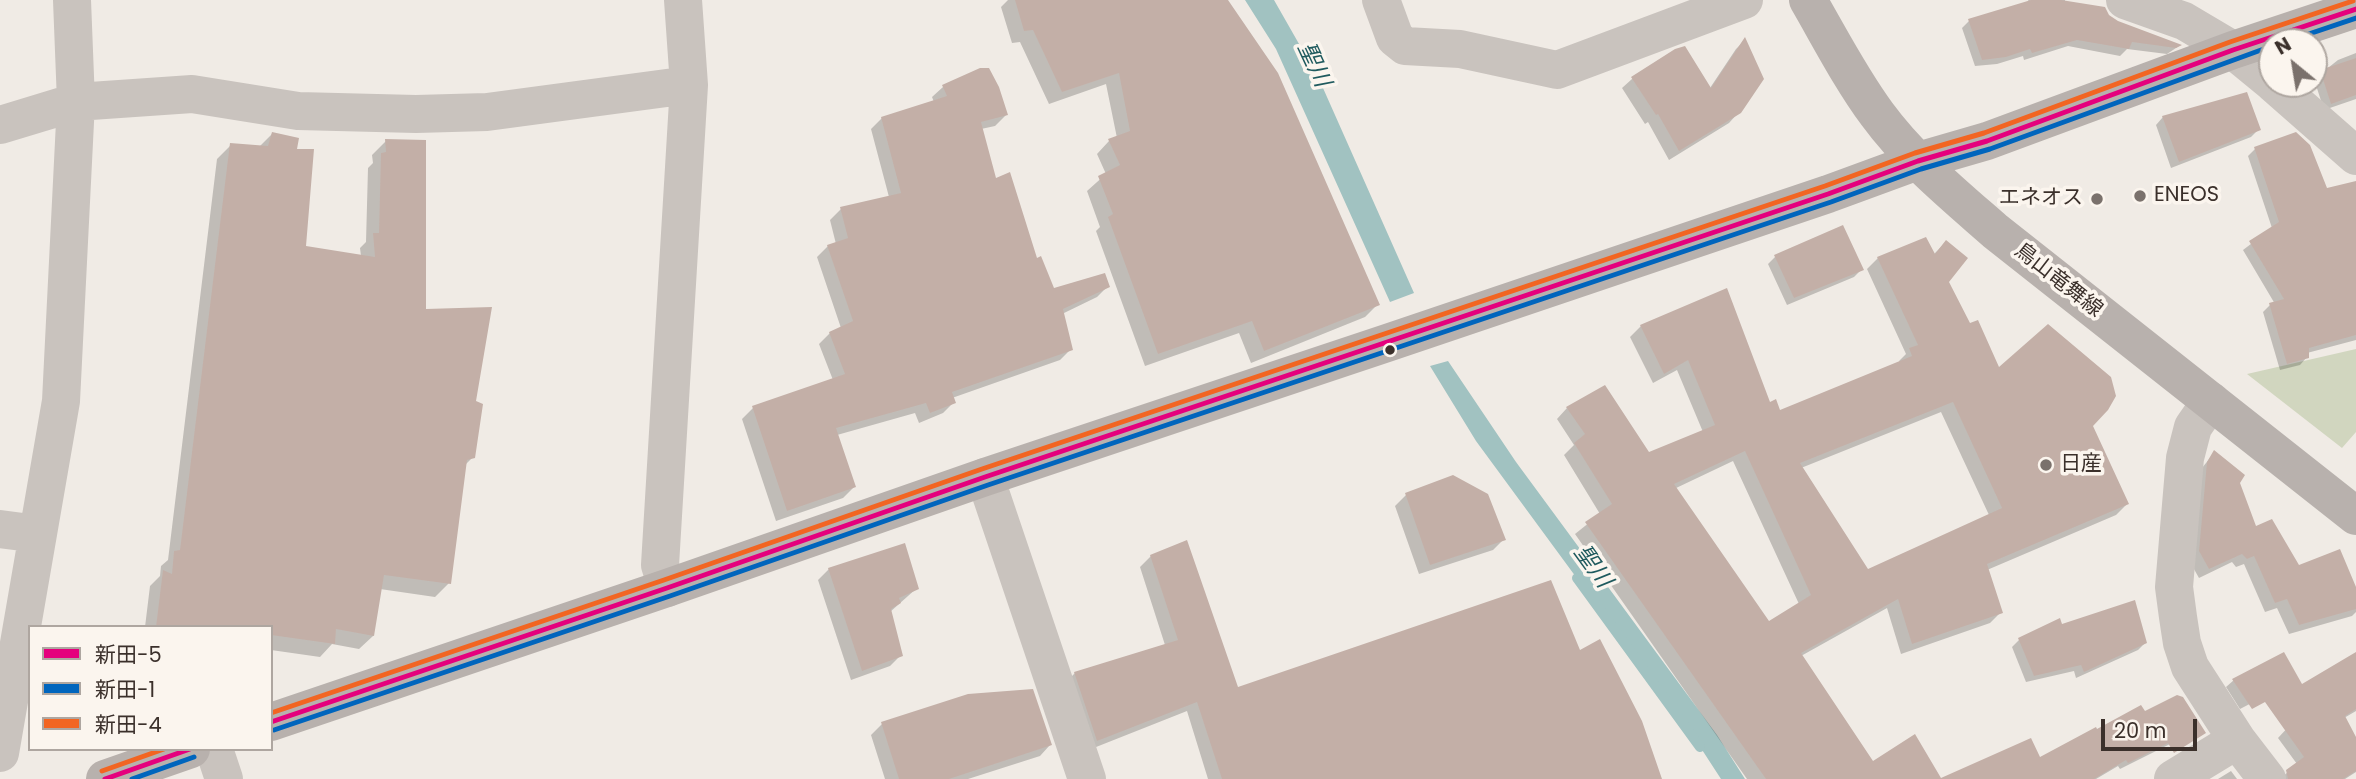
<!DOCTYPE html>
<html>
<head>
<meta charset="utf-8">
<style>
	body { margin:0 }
	#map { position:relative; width:2356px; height:779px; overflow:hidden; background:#f0ebe5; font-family:Poppins,"Noto Sans JP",sans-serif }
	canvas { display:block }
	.legend { position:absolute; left:28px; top:625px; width:245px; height:126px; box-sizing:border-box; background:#fbf5ee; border:2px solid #aea6a0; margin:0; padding:9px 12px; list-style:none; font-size:21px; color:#3b302b }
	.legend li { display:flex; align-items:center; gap:14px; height:35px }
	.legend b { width:35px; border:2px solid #aea6a0 }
	.north { position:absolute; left:2258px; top:28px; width:70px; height:70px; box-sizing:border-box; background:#fbf5ee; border:2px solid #aea6a0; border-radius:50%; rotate:330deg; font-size:19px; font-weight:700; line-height:28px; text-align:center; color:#3b302b }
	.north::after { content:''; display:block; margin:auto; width:24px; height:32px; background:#7a716c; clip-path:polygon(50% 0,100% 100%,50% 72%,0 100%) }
	.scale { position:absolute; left:2101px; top:719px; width:96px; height:32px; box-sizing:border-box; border:4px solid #3b302b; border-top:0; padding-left:9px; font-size:21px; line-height:24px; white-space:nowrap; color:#3b302b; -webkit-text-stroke:5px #fbf5ee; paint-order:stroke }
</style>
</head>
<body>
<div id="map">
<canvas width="2356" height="779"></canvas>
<ul class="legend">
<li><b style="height:9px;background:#e5007d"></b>新田-5</li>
<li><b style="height:9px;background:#0065bd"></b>新田-1</li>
<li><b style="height:9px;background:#f26522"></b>新田-4</li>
</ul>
<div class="north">N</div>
<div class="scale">20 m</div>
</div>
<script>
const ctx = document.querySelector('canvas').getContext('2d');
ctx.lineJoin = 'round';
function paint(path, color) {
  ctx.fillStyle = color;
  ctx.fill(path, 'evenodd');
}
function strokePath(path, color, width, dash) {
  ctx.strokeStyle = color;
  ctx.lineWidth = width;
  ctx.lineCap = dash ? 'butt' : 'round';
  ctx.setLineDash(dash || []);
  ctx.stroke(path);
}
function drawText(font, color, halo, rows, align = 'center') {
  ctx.font = font + ' Poppins,"Noto Sans JP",sans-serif';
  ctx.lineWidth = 7;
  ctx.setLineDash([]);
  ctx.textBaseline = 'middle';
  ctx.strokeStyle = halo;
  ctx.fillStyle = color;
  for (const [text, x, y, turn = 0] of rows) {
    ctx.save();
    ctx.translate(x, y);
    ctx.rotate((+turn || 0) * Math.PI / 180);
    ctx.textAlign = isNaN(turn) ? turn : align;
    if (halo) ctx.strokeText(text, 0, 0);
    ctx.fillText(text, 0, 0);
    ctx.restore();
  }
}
const green = new Path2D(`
	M2356,349V432L2342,448L2247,374Z`);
const water = new Path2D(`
	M1245,0H1274L1319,79L1414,293L1390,302L1276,49Z
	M1448,361L1516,462L1717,735L1745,779H1721L1695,739L1476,441L1430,366Z`);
const shadow = new Path2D(`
	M1008,0H1226L1378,304L1365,317L1251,363L1239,333L1145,366L1096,231L1100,227L1087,191L1106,174L1097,154L1109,141L1117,138L1106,84L1049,104L1020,42L1012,43L1001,7Z
	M2028,0H2065V3L2108,16L2117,22L2179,46L2167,54L2127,49L2120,56L2068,46L2024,60L2023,56L1997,64L1975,66L1962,28L1969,21L2029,2Z
	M1745,40L1739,112L1729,123L1669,160L1648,122L1645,124L1622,88L1632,79L1676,51L1710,88L1736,49Z
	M2356,53V99L2324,110L2314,79L2338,60Z
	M943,87L1006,115L995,126L981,129L995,181L1052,290L1108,286L1097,297L1062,314L1071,349L1060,360L952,398L954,402L943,413L919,423L915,413L837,435L854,487L843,498L776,521L742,419L753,408L833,380L819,344L830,333L841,328L817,257L828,246L836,244L830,220L841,209L889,197L871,129L882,118L934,102L932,97Z
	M2163,117L2259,129L2251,137L2171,168L2156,125Z
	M272,134L295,150L304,248L361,256L360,248L366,242L368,168L373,163L372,155L386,141L424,311L474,402L473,457L464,466L449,583L435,597L380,589L373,636L359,649L332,644L320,657L271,650V627H145L150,586L160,576L161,566L168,560L217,159L231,145L259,147Z
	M2255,149L2326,190L2356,183V340L2307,353V357L2300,365L2280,370L2263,312L2270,305L2275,304L2243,250L2272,228L2248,156Z
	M1946,242L1947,282L1969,325L1998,370L2091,425L2127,504L2116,515L1987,570L2001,612L1990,623L1901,654L1887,608L1801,656L1873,763L1940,779H1747L1575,534L1600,514L1564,455L1574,445L1557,419L1567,408L1649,454L1703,432L1677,370L1653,383L1630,337L1641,326L1779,412L1900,363L1899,361L1906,354L1867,269L1878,258L1933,255ZM1941,412L1989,515L1867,571L1801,468ZM1733,461L1799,604L1768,623L1674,489Z
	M1775,257L1862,269L1854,277L1787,305L1768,264Z
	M2214,453L2238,483L2255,529L2298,567L2356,592V612L2352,616L2289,634L2277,608L2265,612L2244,564L2236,567L2232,562L2199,578L2190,562L2198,473Z
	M1406,495L1504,539L1493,550L1419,574L1395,506Z
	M1151,556L1237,689L1579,652L1661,779H1208L1187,711L1086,751L1064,684L1075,673L1165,645L1140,567Z
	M829,569L917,588L890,612L901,655L890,666L851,680L818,580Z
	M2061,626L2145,643L2138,650L2076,678L2074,671L2026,682L2012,647L2019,640Z
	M2356,654V711L2344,718L2356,740V772L2345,779H2280L2297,764L2278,738Z
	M2234,680L2288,684L2240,709L2226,687Z
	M968,696L1050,745L1040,756L968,779H885L871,735L882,724Z
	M2144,713L2192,733L2120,769L2118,766L2096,779H1961L2039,759L2097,732Z
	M2231,771L2237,779H2218Z`);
const stream = new Path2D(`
	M1577,578L1700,747`);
const building = new Path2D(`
	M1015,0H1228L1278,73L1380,305L1264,351L1252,321L1158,354L1108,217L1113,214L1098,176L1120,165L1108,139L1130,131L1119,73L1062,92L1033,30L1024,31Z
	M2031,0H2061L2105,7L2109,15L2118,21L2182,45L2176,48L2132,42L2129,49L2077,40L2032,53L2030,49L2006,57L1982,60L1968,19Z
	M1745,37L1764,79L1741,113L1679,151L1658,114L1656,115L1631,77L1675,49L1685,46L1711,88Z
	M2356,58V95L2331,104L2320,70Z
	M980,68H989L999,87L1008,115L981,122L996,178L1010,172L1037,258L1041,256L1054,288L1105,273L1110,287L1063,309L1073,350L952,392L956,403L930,413L926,403L836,428L856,487L787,511L752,406L845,374L829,332L853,321L827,245L848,238L840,207L901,193L881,117L947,96L942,85Z
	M2247,92L2261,130L2179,162L2162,116Z
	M272,132L299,138L297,149H314L306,246L375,257L373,233H379L381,153L386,152L385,139L426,140V309L492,307L476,401L483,404L475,458L467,460L451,584L384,575L374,636L336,629L335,644L271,635V627H156L163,570L172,574L174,551L180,550L230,143L268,146Z
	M2296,132L2310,145L2327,188L2356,181V335L2309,348V358L2287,364L2269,303L2284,299L2249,241L2279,222L2254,147Z
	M1843,225L1864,270L1794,298L1774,255Z
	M1926,237L1935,254L1946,240L1968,258L1949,282L1970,323L1978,320L1999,367L2048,324L2111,377L2116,396L2108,410L2093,426L2129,504L1987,564L2003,613L1912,644L1898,599L1801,653L1873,761L1915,734L1941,778L2031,738L2040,757L2096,727L2097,729L2141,705L2145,711L2177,695L2183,697L2206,733L2174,753L2168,743L2128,763L2126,760L2094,779H1766L1585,522L1612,504L1574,443L1585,434L1566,407L1605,385L1649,452L1715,425L1688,360L1664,374L1640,325L1727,288L1770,402L1776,399L1780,410L1912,356L1909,348L1918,345L1877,257ZM1953,402L2002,508L1868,569L1800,463ZM1745,451L1811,595L1769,621L1674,484Z
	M2214,450L2245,475L2240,483L2256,526L2272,519L2299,565L2340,549L2356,587V609L2299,625L2287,599L2275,603L2254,556L2247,559L2242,554L2209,569L2199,551L2207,462Z
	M1453,475L1488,494L1506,540L1430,565L1405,493Z
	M1187,540L1238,687L1551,580L1580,650L1600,639L1642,721L1662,779H1222L1197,702L1097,741L1074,672L1178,640L1150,555Z
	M905,543L919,589L899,598L901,603L891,609L903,656L862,671L828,568Z
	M2135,600L2147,643L2084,672L2081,665L2034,676L2018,638L2060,618L2062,624Z
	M2284,652L2302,684L2356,652V709L2345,716L2356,737V771L2343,779H2288L2286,770L2304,757L2265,702L2252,709L2232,679Z
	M1033,689L1052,745L949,779H899L881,722L968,694Z`);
const minor = new Path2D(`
	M1381,0L1395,38L1405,46L1460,49L1557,70L1744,0
	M2125,0L2184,21L2233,50L2272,82
	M2274,84L2356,156
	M0,125L76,102L192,94L298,111L416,114L487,112L689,85
	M2211,401L2193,427L2185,458L2174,587L2178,617L2182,643L2190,667L2237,740L2267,779
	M985,477L1087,779
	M0,529L38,534
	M667,588L660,565L689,85L683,0
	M214,749L224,779
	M0,753L61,401L76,102L72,0
	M2173,779L2237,740`);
const major = new Path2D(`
	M1808,0C1830,38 1851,79 1877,114C1910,159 1954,195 1995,231L2356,516
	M271,722L667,588L985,477L1387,343L1828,194L1918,161L1987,141L2233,50L2356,9
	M105,779L191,749`);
const bus1 = new Path2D(`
	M271,722L667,588L985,477L1828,194L1918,161L1987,141L2233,50L2356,9
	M105,779L190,749`);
const bus2 = new Path2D(`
	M2285,42L2356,18
	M274,730L670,596L988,485L1831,202L1921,169L1990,149L2272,46
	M132,779L194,757`);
const bus3 = new Path2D(`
	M271,713L664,580L982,469L1825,186L1915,153L1984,133L2230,42L2353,1
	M102,771L164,749`);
const markers = [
	[2140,196,7,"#7a716c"],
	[2097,199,7,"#7a716c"],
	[1390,350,6,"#3b302b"],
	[2046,465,7,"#7a716c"]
];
const poiNames = [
	["ENEOS",2154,196],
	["エネオス",2083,199,"right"],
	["日産",2060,465]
];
const streetNames = [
	["鳥山竜舞線",2058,281,38]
];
const waterNames = [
	["聖川",1313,65,65],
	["聖川",1592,567,54]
];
paint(green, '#d1d6bf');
paint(water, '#a1c2c1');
paint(shadow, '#0003');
strokePath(stream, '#a1c2c1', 10);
paint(building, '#c3afa7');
strokePath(minor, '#c9c3be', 38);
strokePath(major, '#b8b1ad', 38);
strokePath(bus1, '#e5007d', 5);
strokePath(bus2, '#0065bd', 5);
strokePath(bus3, '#f26522', 5);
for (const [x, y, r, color] of markers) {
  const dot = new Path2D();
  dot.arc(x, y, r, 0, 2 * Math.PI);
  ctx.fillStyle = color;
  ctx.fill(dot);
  strokePath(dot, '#fbf5ee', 2.5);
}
drawText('21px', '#3b302b', '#fbf5ee', poiNames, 'left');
drawText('21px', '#3b302b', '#fbf5ee', streetNames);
drawText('italic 23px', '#1f5a5e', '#fbf5ee', waterNames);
</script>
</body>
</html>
